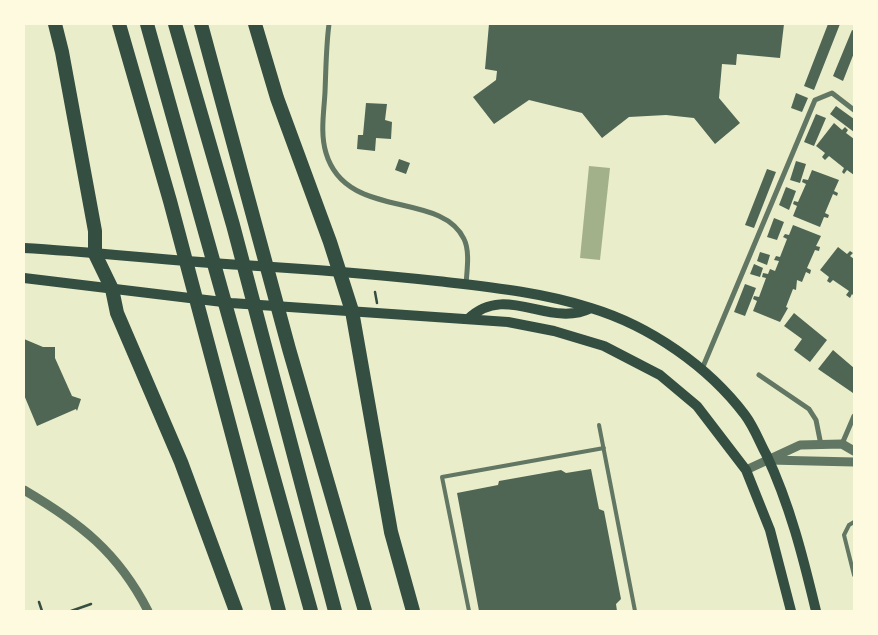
<!DOCTYPE html>
<html>
<head>
<meta charset="utf-8">
<style>
	body { margin:0 }
	#map { position:relative; width:878px; height:635px; overflow:hidden; background:#e9edc9; font-family:"Sofia Sans Condensed",sans-serif }
	canvas { display:block }
	.frame { position:absolute; inset:0; border:25px solid #fefae0; pointer-events:none }
</style>
</head>
<body>
<div id="map">
<canvas width="878" height="635"></canvas>
<div class="frame"></div>
</div>
<script>
const ctx = document.querySelector('canvas').getContext('2d');
ctx.lineJoin = 'round';
function paint(path, color) {
  ctx.fillStyle = color;
  ctx.fill(path, 'evenodd');
}
function strokePath(path, color, width, dash) {
  ctx.strokeStyle = color;
  ctx.lineWidth = width;
  ctx.lineCap = dash ? 'butt' : 'round';
  ctx.setLineDash(dash || []);
  ctx.stroke(path);
}
const water = new Path2D(`
	M589,166L610,168L600,260L580,258Z`);
const building = new Path2D(`
	M489,24H784L780,58L737,54L736,65L722,64L719,98L740,123L715,144L694,118L666,115L629,117L602,138L582,113L529,100L494,124L473,97L496,80L497,71L485,69Z
	M828,24H840L814,90L804,86Z
	M852,30L854,31V53L843,81L833,76Z
	M796,93L808,98L802,112L791,108Z
	M366,103L387,104L385,120L392,122L391,139L376,138L375,151L357,149L358,135H363Z
	M836,106L854,119V132L830,114Z
	M816,114L826,118L814,146L804,142Z
	M834,123L842,130L845,127L848,130L846,133L854,139V175L847,170L844,174L842,172L844,168L829,156L825,160L822,157L825,153L816,146Z
	M399,159L410,163L406,174L395,170Z
	M796,161L806,164L800,183L790,180Z
	M767,169L776,172L754,228L745,225Z
	M812,170L839,180L834,191L838,193L837,196L833,194L825,213L829,215L828,218L824,217L820,227L793,216L797,206L793,204L794,201L798,202L806,184L802,182L803,179L808,180Z
	M786,187L796,191L789,210L779,205Z
	M774,218L784,222L777,240L767,237Z
	M793,225L821,236L816,246L820,247L819,251L815,250L807,268L811,270L810,274L806,272L802,282L797,280L796,290L793,289L786,307L788,308L780,322L753,311L757,301L753,299L754,296L759,297L766,278L762,277L763,273L768,274L770,269L775,271L779,261L774,260L776,256L780,257L787,239L783,237L785,234L789,235Z
	M838,247L847,254L850,251L853,253L850,256L854,259V296L852,294L850,298L846,295L849,291L833,280L830,283L827,281L829,277L820,270Z
	M760,252L770,255L767,265L757,261Z
	M754,264L763,268L760,277L750,274Z
	M745,284L756,288L745,316L734,312Z
	M794,313L827,340L810,362L794,350L802,339L784,326Z
	M24,339L43,347H55V358L72,396L81,399L77,411L76,409L37,426L24,395Z
	M833,350L854,368L853,393L818,369Z
	M591,469L599,509L604,511L621,599L616,604L617,611H479L457,493L498,485L499,481L561,470L566,473Z`);
const path = new Path2D(`
	M375,292L377,303
	M39,602L42,611
	M71,611L91,604`);
const service = new Path2D(`
	M599,425L635,611
	M854,522L849,525L844,535L854,575
	M469,611L442,477L604,448`);
const minor = new Path2D(`
	M329,24C326,47 326,69 325,92C324,112 320,133 326,153C346,221 441,190 464,239C470,251 467,270 466,284
	M702,369L815,100L832,93L854,110
	M759,375L809,409L816,420L821,445
	M842,444L854,416`);
const tertiary = new Path2D(`
	M769,460L854,462
	M746,470L800,445L842,444L854,451
	M24,490C80,523 118,552 148,611`);
const secondary = new Path2D(`
	M24,248C97,252 170,261 243,265C308,269 372,274 437,281C489,287 541,292 591,308C650,326 708,366 745,415C754,427 759,441 766,454C790,505 803,557 816,611
	M24,278L231,303L508,322L554,331L604,346L660,375L697,406L746,470L770,530L791,611
	M468,319C506,282 549,329 591,308`);
const motorway = new Path2D(`
	M55,24L62,52L95,231V254L112,289L117,313L181,462L236,611
	M119,24L170,201L279,611
	M147,24L311,611
	M175,24L233,225L335,611
	M201,24L289,349L365,611
	M255,24L277,98L330,242L352,311L391,532L413,611`);
paint(water, '#a3b18a');
paint(building, '#4f6655');
strokePath(path, '#344e41', 2.5);
strokePath(service, '#617663', 4);
strokePath(minor, '#617663', 5);
strokePath(tertiary, '#617663', 9);
strokePath(secondary, '#344e41', 10);
strokePath(motorway, '#344e41', 14);
</script>
</body>
</html>
